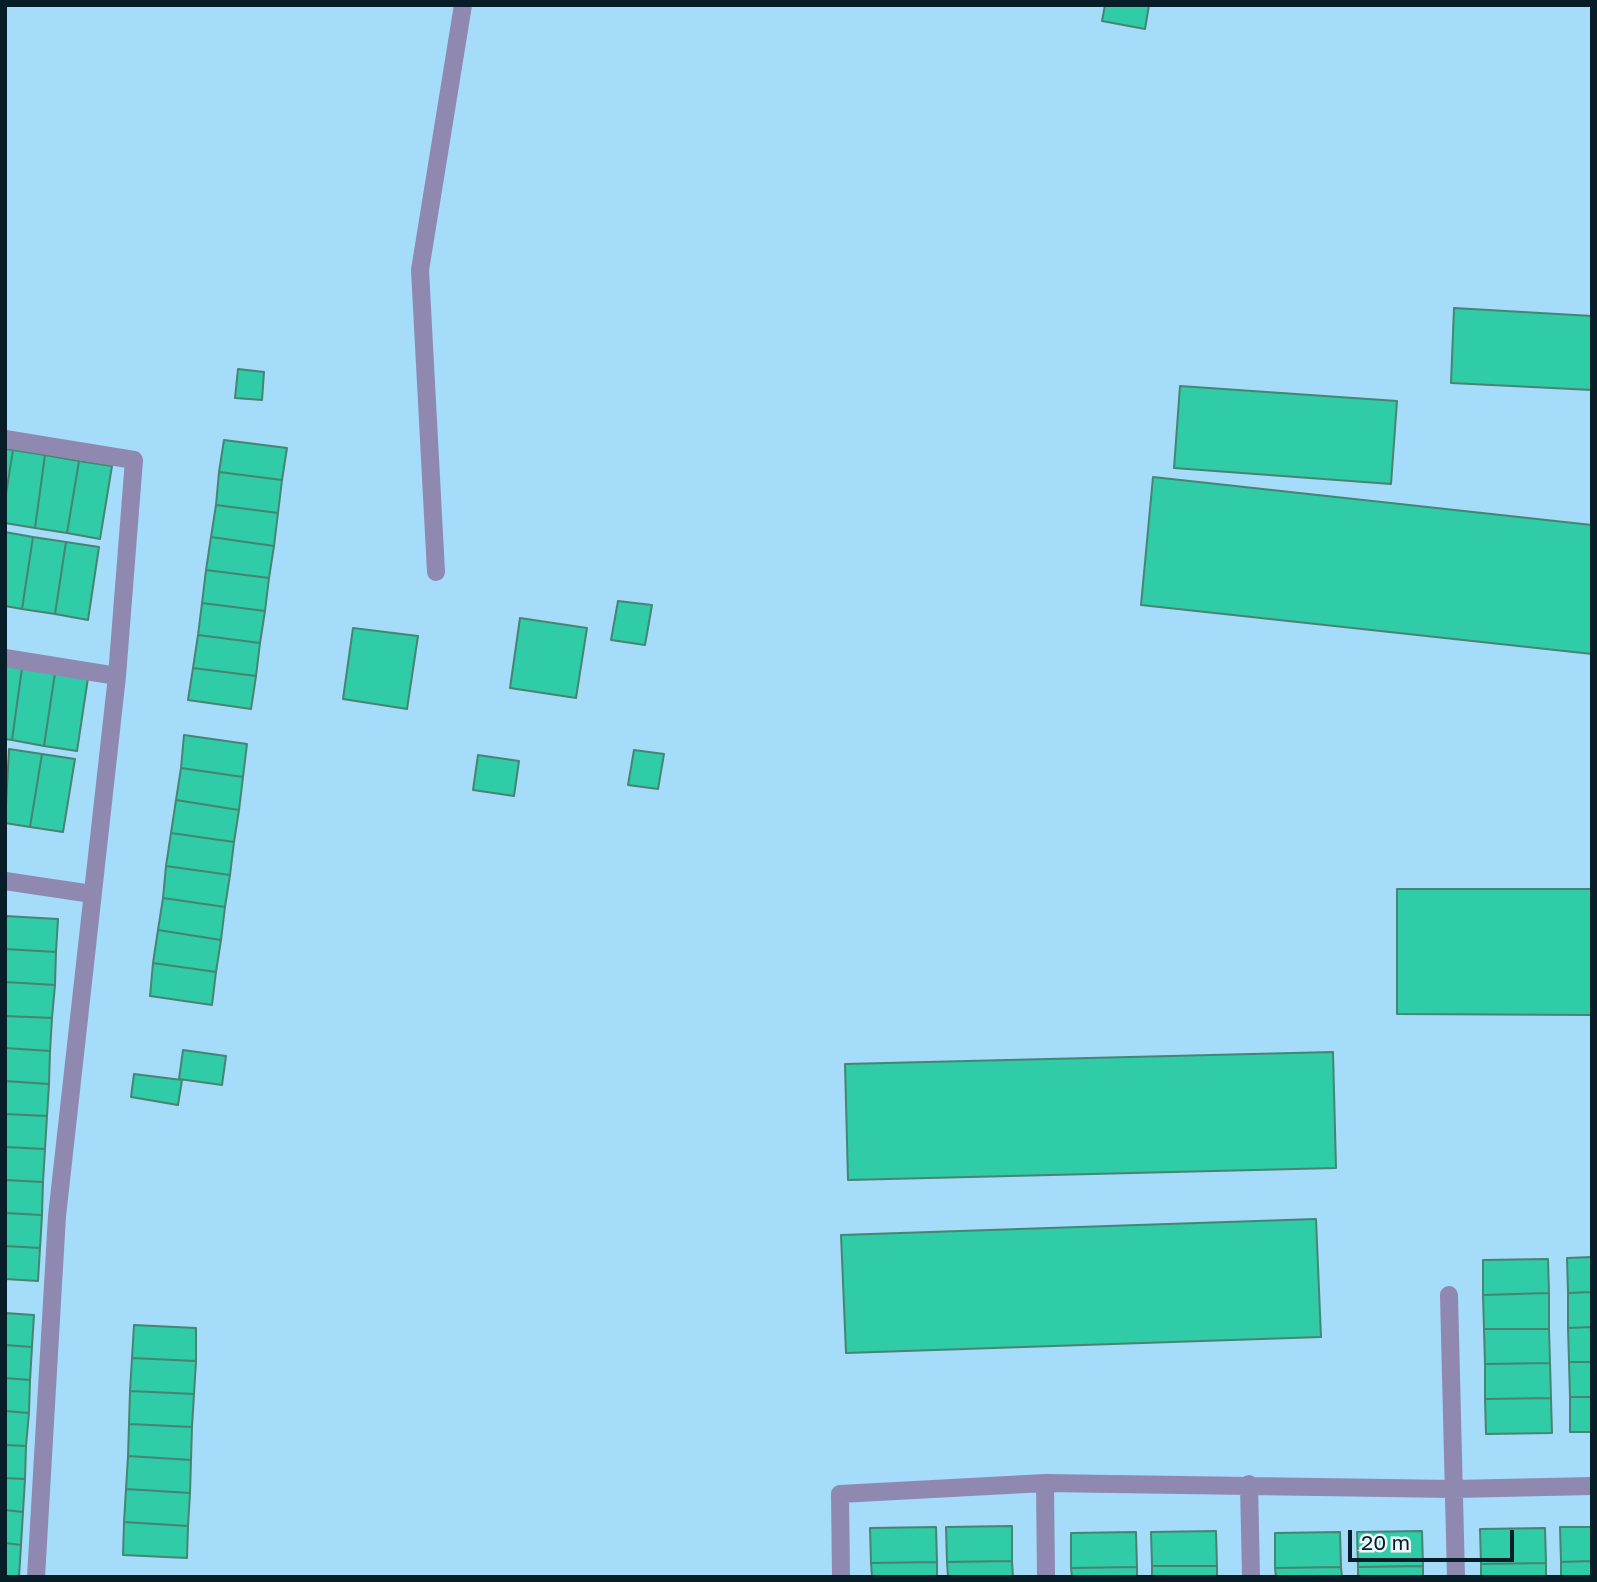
<!DOCTYPE html>
<html>
<head>
<meta charset="utf-8">
<style>
	body { margin:0 }
	#map { position:relative; width:1597px; height:1582px; overflow:hidden; background:#a5dcfa; font-family:"Golos Text",sans-serif }
	canvas { display:block }
	.frame { position:absolute; inset:0; border:7px solid #071d27; pointer-events:none }
	.scale { position:absolute; left:1348px; top:1530px; width:166px; height:32px; box-sizing:border-box; border:4px solid #071d27; border-top:0; padding-left:9px; font-size:21px; line-height:24px; white-space:nowrap; color:#071d27; -webkit-text-stroke:5px #ebf6fc; paint-order:stroke }
</style>
</head>
<body>
<div id="map">
<canvas width="1597" height="1582"></canvas>
<div class="frame"></div>
<div class="scale">20 m</div>
</div>
<script>
const ctx = document.querySelector('canvas').getContext('2d');
ctx.lineJoin = 'round';
function paint(path, color) {
  ctx.fillStyle = color;
  ctx.fill(path, 'evenodd');
}
function strokePath(path, color, width, dash) {
  ctx.strokeStyle = color;
  ctx.lineWidth = width;
  ctx.lineCap = dash ? 'butt' : 'round';
  ctx.setLineDash(dash || []);
  ctx.stroke(path);
}
const building = new Path2D(`
	M1105,5H1149L1145,29L1102,21Z
	M1454,308L1592,316V390L1451,383Z
	M238,369L264,372L262,400L235,398Z
	M1180,386L1397,401L1391,484L1174,468Z
	M224,440L287,448L282,480L219,472Z
	M5,449L13,450L5,500Z
	M13,450L45,455L35,528L5,523V500Z
	M45,455L79,461L67,533L35,528Z
	M79,461L112,466L100,539L67,533Z
	M219,472L282,480L278,513L216,505Z
	M1153,477L1592,525V654L1141,605Z
	M216,505L278,513L274,546L211,537Z
	M5,532L33,537L22,609L5,606Z
	M33,537L66,542L55,614L22,609Z
	M211,537L274,546L269,578L206,570Z
	M66,542L99,547L88,620L55,614Z
	M206,570L269,578L265,611L202,603Z
	M618,601L652,605L645,645L611,640Z
	M202,603L265,611L260,643L198,635Z
	M520,618L587,628L576,698L510,688Z
	M353,628L418,636L407,709L343,699Z
	M198,635L260,643L256,676L193,668Z
	M5,666L22,668L12,740L5,739Z
	M22,668L55,673L44,746L12,740Z
	M193,668L256,676L251,709L188,700Z
	M55,673L88,678L77,751L44,746Z
	M184,735L247,744L243,777L181,768Z
	M9,749L42,754L30,827L5,823Z
	M634,750L664,754L658,789L628,785Z
	M42,754L75,759L63,832L30,827Z
	M478,755L519,761L514,796L473,790Z
	M181,768L243,777L239,810L176,800Z
	M176,800L239,810L234,842L171,833Z
	M171,833L234,842L230,875L166,866Z
	M166,866L230,875L225,907L163,898Z
	M1397,889H1592V1015L1397,1014Z
	M163,898L225,907L221,940L158,930Z
	M5,916L58,919L56,952L5,949Z
	M158,930L221,940L216,972L153,963Z
	M5,949L56,952L55,985L5,982Z
	M153,963L216,972L212,1005L150,996Z
	M5,982L55,985L52,1018L5,1016Z
	M5,1016L52,1018L50,1051L5,1048Z
	M5,1048L50,1051L49,1084L5,1081Z
	M183,1050L226,1056L222,1085L179,1079Z
	M1333,1052L1336,1168L848,1180L845,1064Z
	M134,1074L182,1080L178,1105L131,1097Z
	M5,1081L49,1084L47,1116L5,1114Z
	M5,1114L47,1116L45,1149L5,1147Z
	M5,1147L45,1149L43,1182L5,1180Z
	M5,1180L43,1182L42,1215L5,1213Z
	M5,1213L42,1215L40,1248L5,1246Z
	M1316,1219L1321,1337L846,1353L841,1235Z
	M5,1246L40,1248L38,1281L5,1279Z
	M1592,1257V1292L1568,1293L1567,1258Z
	M1548,1259L1549,1293L1483,1295V1260Z
	M1592,1292V1327L1568,1328V1293Z
	M1549,1293V1329H1484L1483,1295Z
	M5,1313L34,1315L32,1347L5,1345Z
	M134,1325L196,1328V1361L132,1358Z
	M1592,1327V1362H1569L1568,1328Z
	M1484,1329H1549L1550,1363L1485,1364Z
	M5,1345L32,1347L30,1380L5,1378Z
	M132,1358L196,1361L194,1394L130,1391Z
	M1569,1362H1592V1397H1570Z
	M1550,1363L1551,1398L1485,1399V1364Z
	M5,1378L30,1380L29,1413L5,1411Z
	M130,1391L194,1394L192,1427L129,1424Z
	M1570,1397H1592V1432H1570Z
	M1551,1398L1552,1433L1486,1434L1485,1399Z
	M5,1411L29,1413L26,1446L5,1445Z
	M129,1424L192,1427L191,1460L128,1456Z
	M5,1445L26,1446L25,1479L5,1478Z
	M128,1456L191,1460L190,1493L126,1489Z
	M5,1478L25,1479L23,1512L5,1510Z
	M126,1489L190,1493L188,1526L124,1522Z
	M5,1510L23,1512L21,1545L5,1543Z
	M124,1522L188,1526L187,1558L123,1555Z
	M1012,1526V1561L947,1562L946,1527Z
	M936,1527L937,1562L871,1563L870,1528Z
	M1560,1527H1592V1561L1561,1562Z
	M1545,1528L1546,1563L1481,1564L1480,1529Z
	M1216,1531L1217,1566H1152L1151,1532Z
	M1422,1531L1423,1566L1358,1567L1357,1532Z
	M1136,1532L1137,1567L1071,1568V1533Z
	M1340,1532L1341,1567L1275,1568V1533Z
	M5,1543L21,1545L19,1577L5,1576Z
	M1012,1561L1013,1577H948L947,1562Z
	M1592,1561V1577H1561V1562Z
	M937,1562V1577H872L871,1563Z
	M1546,1563V1577H1481V1564Z
	M1152,1566H1217V1577H1152Z
	M1423,1566V1577H1358V1567Z
	M1137,1567V1577H1072L1071,1568Z
	M1341,1567L1342,1577H1276L1275,1568Z`);
const street = new Path2D(`
	M5,439L134,460L117,676L57,1216L36,1577
	M436,572L420,270L463,5
	M5,658L117,676
	M5,881L92,894
	M1449,1295L1456,1577
	M1045,1483L1046,1577
	M1249,1484L1251,1577
	M841,1577L840,1494L1045,1483L1454,1489L1592,1486`);
paint(building, '#30cba7');
strokePath(building, '#478472', 2);
strokePath(street, '#8f88b1', 18);
</script>
</body>
</html>
